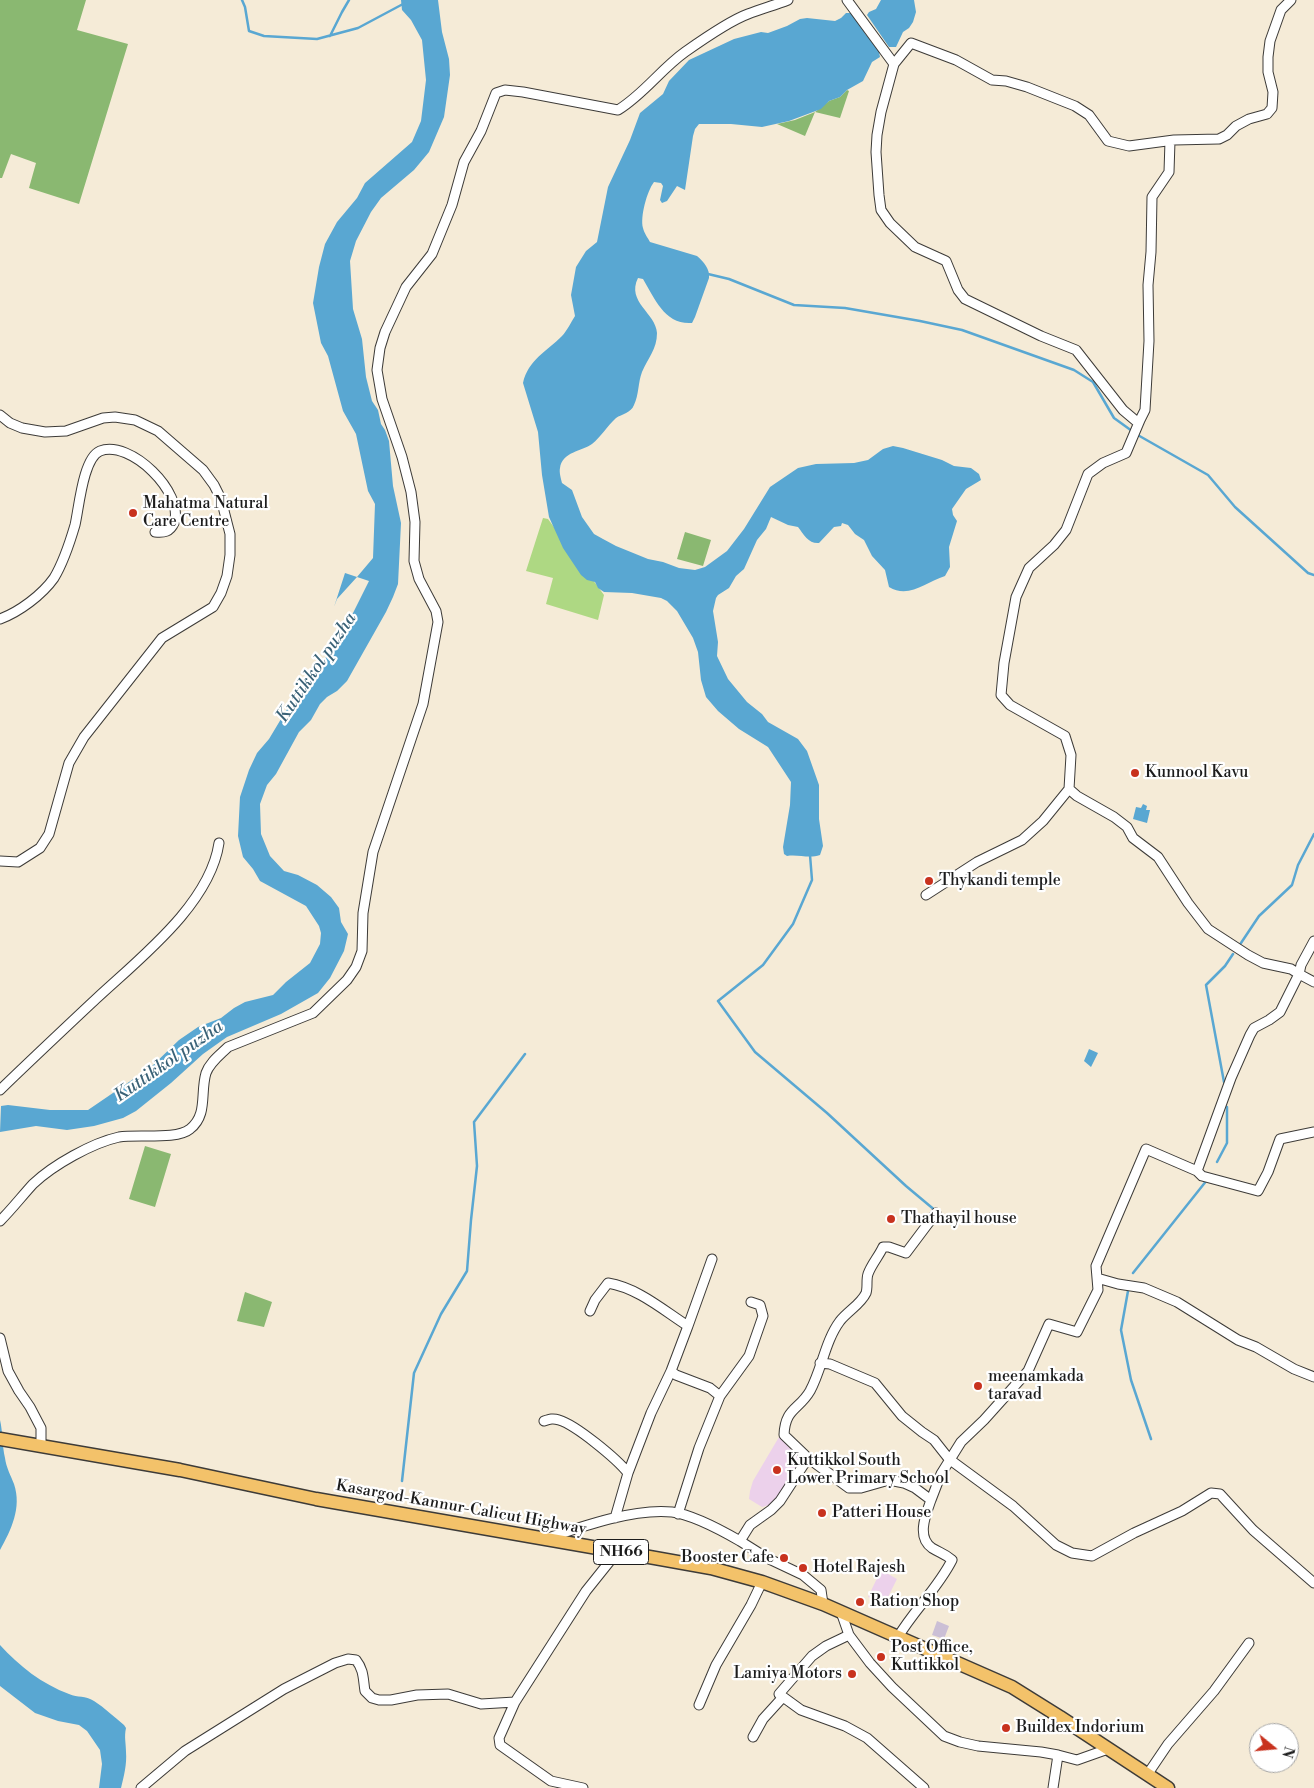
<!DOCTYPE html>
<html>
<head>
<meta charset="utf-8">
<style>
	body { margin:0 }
	#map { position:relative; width:1314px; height:1788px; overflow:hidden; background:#f5ebd7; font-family:"Libre Bodoni",serif }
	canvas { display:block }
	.north { position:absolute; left:1249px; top:1723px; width:50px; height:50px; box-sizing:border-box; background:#fff; border:1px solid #a4a4a4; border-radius:50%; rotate:107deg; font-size:14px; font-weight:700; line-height:20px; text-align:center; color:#1c1c1c }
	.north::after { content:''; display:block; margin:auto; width:18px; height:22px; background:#c8321e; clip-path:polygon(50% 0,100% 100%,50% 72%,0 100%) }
</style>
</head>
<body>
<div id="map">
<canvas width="1314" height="1788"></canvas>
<div class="north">N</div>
</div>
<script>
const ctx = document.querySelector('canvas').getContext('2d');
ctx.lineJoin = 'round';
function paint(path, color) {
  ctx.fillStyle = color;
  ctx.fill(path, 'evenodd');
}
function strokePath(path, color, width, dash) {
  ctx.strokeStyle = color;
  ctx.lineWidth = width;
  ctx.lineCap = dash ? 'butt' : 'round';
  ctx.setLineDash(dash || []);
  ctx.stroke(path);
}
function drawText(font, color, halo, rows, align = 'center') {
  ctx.font = font + ' "Libre Bodoni",serif';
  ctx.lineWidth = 4.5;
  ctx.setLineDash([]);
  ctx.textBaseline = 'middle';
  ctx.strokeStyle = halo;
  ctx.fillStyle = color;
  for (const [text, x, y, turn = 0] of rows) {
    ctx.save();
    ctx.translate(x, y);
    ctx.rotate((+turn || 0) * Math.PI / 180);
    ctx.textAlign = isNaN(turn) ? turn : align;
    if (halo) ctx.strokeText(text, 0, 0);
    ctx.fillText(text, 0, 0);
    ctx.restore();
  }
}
const built = new Path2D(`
	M779,1437L801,1460L779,1497L769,1505L762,1507L749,1499L750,1491L753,1481Z
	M881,1570L897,1579L885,1603L868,1597Z`);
const industrial = new Path2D(`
	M937,1621L949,1626L944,1639L932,1635Z`);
const green = new Path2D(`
	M543,518L548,519L604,595L598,620L546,604L553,578L526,571Z`);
const forest = new Path2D(`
	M0,0H86L77,30L128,44L79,204L29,188L36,163L11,154L2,178H0Z
	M847,90L849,91L840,118L815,112L805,136L777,124L795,120L815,112L829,101L840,97Z
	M685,532L711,540L703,566L677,559Z
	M145,1146L171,1154L155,1207L129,1199Z
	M245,1292L272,1302L264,1327L237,1321Z`);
const water = new Path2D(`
	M401,0H438L442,32L449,59L450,75L444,117L429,152L414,170L381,198L371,212L356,241L350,261L353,309L362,339L366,377L372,401L378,410L381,424L385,430L389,441L393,486L401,523L398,584L393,597L386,612L347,681L337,691L327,697L320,704L311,720L299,732L276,774L267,785L260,804L261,834L270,856L284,871L298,875L317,885L331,897L339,908L341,922L348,934L344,951L330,978L318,993L281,1014L227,1037L203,1054L171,1083L136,1111L123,1118L94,1126L67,1130L36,1126L0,1132L1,1106L8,1105L50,1110H88L151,1067L179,1040L198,1027L221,1018L234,1008L245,1002L273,995L286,982L310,963L320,944L321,933L319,926L306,906L260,881L253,869L243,857L238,836L240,797L249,770L257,753L269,739L302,684L328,655L345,629L369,581L357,577L337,599L334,607L345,573L357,577L373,558L375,504L368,491L356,434L343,411L328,356L321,343L313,303L319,267L325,244L337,222L357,198L365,183L412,142L421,121L426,80L422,40L411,20L402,10Z
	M881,0H914L916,12L913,22L909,28L903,32L896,47H889L867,15L869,12L876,9Z
	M846,13H853L866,35L878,47L880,57L872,62L863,81L847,90L840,97L829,101L821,109L789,121L762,127L731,124H699L695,129L693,136L685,190L677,186L667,201L662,203L660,200L663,186L661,183L654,182C647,191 640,217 643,228C644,233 648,238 650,242L697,256C704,262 710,269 709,278L695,317L692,323C665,325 655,299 643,279L638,278C626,302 656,313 657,333C657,349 648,358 642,372C638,382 639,395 634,405C631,413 622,414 616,418C607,426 601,437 592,444C582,451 562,452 560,468C559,472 561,479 562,483L572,490L582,517L594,534L603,539L616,546L648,559L663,562L679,568L695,570L705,567L727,551L744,529L770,487L798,468L816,464L854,463L868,460L883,449L893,446L903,448L942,460L954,466L971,468L979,474L981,480L966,489L952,509L953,515L957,521L949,547L950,567L945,576C926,582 909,599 889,587L885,570L872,556L864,540L855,534L848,525L842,523L841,526L834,527L819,543C809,544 804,535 798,527L788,525L771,517L766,529L757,540L744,569L736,576L729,588L718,595L716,598L713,611L718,642L717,656L728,679L747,702L762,714L768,722L798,739L807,751L819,785V819L823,846L820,855C809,859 798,854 787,856L784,854L783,847L790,805L791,782L768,747L739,729L718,711L706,697L701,680L698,652L693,638L677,611L667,601L661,598L632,593L604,592L598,588L595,582L587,580L581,575L563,548L549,517L542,475L538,432L523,383C528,360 547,351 562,336C567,331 571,322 575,316L571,295L576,267L586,251L597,242L608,187L630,140L640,113L663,94L669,81L689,60L734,39L761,32L768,33L787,26L800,19L807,18L835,21L841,18Z
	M1143,804L1147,806L1146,810H1150L1147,823L1133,819L1136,807L1141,808Z
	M1089,1049L1098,1053L1091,1067L1084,1061Z
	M0,1420C3,1433 2,1446 5,1458C6,1467 11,1476 14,1484C22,1508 11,1530 0,1550Z
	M0,1645C19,1666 42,1684 69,1694C78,1698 85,1695 94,1701C105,1708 114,1717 124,1725L126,1728C124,1737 126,1743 126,1752C127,1764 124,1776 121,1788H99L102,1764L100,1750L87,1731L79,1725L58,1721L35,1713L0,1686Z`);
const stream = new Path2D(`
	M242,0L245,7L249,31L264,36L317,39L358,28L403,4
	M330,36L342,12L349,0
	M708,274L729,279L794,305L845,308L920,321L962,330L1074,370L1093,382L1114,418L1132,431
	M1136,434L1208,475L1235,507L1308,573L1314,575
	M810,855L812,880L793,924L763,965L718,1001L755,1052L827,1113L906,1186L955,1227
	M1241,943L1259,916L1292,885L1298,865L1314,834
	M1224,1082L1206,985L1225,966L1233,954
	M1217,1162L1227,1143V1107
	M1133,1273L1207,1180
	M1128,1291L1121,1330L1131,1380L1151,1439
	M402,1481L414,1373L441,1314L467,1271L471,1220L477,1166L474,1122L525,1054`);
const minor = new Path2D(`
	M847,0L894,64
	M1170,141L1169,172L1152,197L1151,252L1148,285L1149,341L1145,410L1140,420L1136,421L1123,410L1076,350L1041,336L965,299L958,290L946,261L915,247L890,223L881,210L879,195L876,152L877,135L881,112L894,64L911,43L956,60L992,80L1006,81L1027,87L1075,106L1089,115L1108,141L1129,146L1174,140L1219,139L1227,135L1236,126L1249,119L1267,114L1272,108L1273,92L1268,72V57L1270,41L1281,10L1291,0
	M0,415L10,423L22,428L45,432L66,431L103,418L115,417L135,420L158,431L203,470L214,485L221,499L230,534V555L227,576L221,593L213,607L162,638L84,737L69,763L49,834L40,848L18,862L0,861
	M1140,420L1126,453L1103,463L1088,474L1066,530L1054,545L1029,568L1016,597L1004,663L1001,695L1010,705L1065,736L1071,755L1069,789L1077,796L1114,817L1127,827L1133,838L1158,857L1188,903L1208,929L1248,955L1263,963L1291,969L1299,974L1301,965L1314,941
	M0,619C19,612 42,595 54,578C63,563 70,542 75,525C79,508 83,458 100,451C130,439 185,493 174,523C170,532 164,533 155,532
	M926,895L977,862L1022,840L1043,821L1069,789
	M0,1090C32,1059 64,1029 97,998C140,958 210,904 219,843
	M1197,1171L1231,1078L1250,1035L1254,1028L1269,1020L1280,1012L1299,974L1314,982
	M0,1221C12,1209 22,1196 33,1184C53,1165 92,1143 119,1137C138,1134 177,1140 190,1129C208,1115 200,1093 206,1073C210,1062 220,1055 228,1047L313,1013L347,980L356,967L362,951L363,913L373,852L423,704L438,622L436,611L419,579L414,561L415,522L411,492L402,457L382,399L377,370L380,348L385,332L406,287L432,254L452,205L464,162L481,131L496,93L505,90L523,92L618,110C644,94 661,69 685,52C702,40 729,21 748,14C761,9 775,5 788,0
	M1097,1278L1118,1284L1144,1288L1177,1302L1238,1340L1256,1347L1294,1369L1314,1377
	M590,1311L595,1300L608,1283C638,1288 663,1310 688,1326L671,1371L676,1375L710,1388L720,1396
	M688,1326L712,1259
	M0,1338L8,1371L19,1391L30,1407L41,1428V1445
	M820,1363L830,1364L875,1383L902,1416L922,1432L934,1440L949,1459L1013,1506L1056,1545L1072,1553L1092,1556L1134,1533L1182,1511L1211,1493L1220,1494L1253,1530L1314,1583
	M544,1421C550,1419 553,1418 559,1420C576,1425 617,1459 628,1473L615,1518
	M808,1458L784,1435C785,1408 799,1410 810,1391C822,1369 825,1341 840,1321C848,1311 861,1304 866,1293C868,1287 866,1280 868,1274C871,1265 879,1256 883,1247H889L906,1253L936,1213
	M628,1473L651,1413L671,1371
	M931,1500L941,1474L961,1442L984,1420L1028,1371L1049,1324L1077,1332L1098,1290L1096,1266L1146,1149L1197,1171L1202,1176L1258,1191L1268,1172L1280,1139L1314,1132
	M678,1514L699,1448L720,1396L749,1356L763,1316L760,1305L751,1302
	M548,1538C583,1526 635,1508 672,1512C694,1515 721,1530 740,1541
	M823,1604L821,1590L803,1575L767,1558L740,1541L750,1525L771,1510L780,1501L808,1458L849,1488H861L889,1480L904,1483L915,1488L931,1500C926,1514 916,1537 932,1548C940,1553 944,1553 952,1560C938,1588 914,1610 898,1637
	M841,1612L849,1635L870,1663L892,1687L944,1736L960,1742L978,1746L1041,1752L1058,1755
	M849,1635L826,1646L812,1656L779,1694L801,1710L845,1726L867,1738L924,1788
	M699,1705L716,1665L751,1605L762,1582
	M753,1737L763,1719L783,1697
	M1147,1775L1168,1744L1214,1691L1249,1643
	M141,1788L185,1751L284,1689L335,1663L348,1659L356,1660C364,1670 363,1679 365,1691L372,1698L379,1700H391L417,1695L448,1694L481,1704L515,1702
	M583,1788L551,1781L500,1745L499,1738L515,1702L586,1591L618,1551
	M1053,1788L1058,1755L1077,1760L1108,1749`);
const highway = new Path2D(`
	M0,1439L180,1470L316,1499L655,1558L711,1568L762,1582L823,1604L1012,1687L1060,1717L1168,1788`);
const markers = [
	[133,513,5,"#c8321e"],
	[1135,773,5,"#c8321e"],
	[929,881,5,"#c8321e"],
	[891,1219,5,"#c8321e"],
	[978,1386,5,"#c8321e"],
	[777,1470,5,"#c8321e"],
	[822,1513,5,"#c8321e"],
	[784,1558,5,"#c8321e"],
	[803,1568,5,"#c8321e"],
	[860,1602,5,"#c8321e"],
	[881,1657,5,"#c8321e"],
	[852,1674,5,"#c8321e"],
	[1006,1728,5,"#c8321e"]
];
const shields = [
	[621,1552,55]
];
const shieldNames = [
	["NH66",621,1552]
];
const poiNames = [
	["Mahatma Natural",143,504],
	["Care Centre",143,522],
	["Kunnool Kavu",1145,773],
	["Thykandi temple",939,881],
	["Thathayil house",901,1219],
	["meenamkada",988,1377],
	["taravad",988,1395],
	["Kuttikkol South",787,1461],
	["Lower Primary School",787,1479],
	["Patteri House",832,1513],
	["Booster Cafe",774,1558,"right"],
	["Hotel Rajesh",813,1568],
	["Ration Shop",870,1602],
	["Post Office,",891,1648],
	["Kuttikkol",891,1666],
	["Lamiya Motors",842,1674,"right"],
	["Buildex Indorium",1016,1728]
];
const streetNames = [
	["Kasargod-Kannur-Calicut Highway",461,1508,10]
];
const waterNames = [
	["Kuttikkol puzha",317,668,-56],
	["Kuttikkol puzha",169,1062,-35]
];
paint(built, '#ecd1eb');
paint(industrial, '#cbbfd5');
paint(green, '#aed883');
paint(forest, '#8ab871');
paint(water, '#59a7d2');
strokePath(stream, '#59a7d2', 2.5);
strokePath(minor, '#3d3b38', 11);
strokePath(highway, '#3d3b38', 15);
strokePath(minor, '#fff', 9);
strokePath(highway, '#f3c26a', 12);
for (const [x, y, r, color] of markers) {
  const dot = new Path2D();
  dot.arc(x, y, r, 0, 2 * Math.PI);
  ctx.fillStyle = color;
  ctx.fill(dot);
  strokePath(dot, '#fff', 2);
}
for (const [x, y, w] of shields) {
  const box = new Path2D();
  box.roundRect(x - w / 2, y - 12.5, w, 25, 4);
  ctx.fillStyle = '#fff';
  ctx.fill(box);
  strokePath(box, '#1c1c1c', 1);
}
drawText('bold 15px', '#1c1c1c', null, shieldNames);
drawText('16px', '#1c1c1c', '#fff', poiNames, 'left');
drawText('16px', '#1c1c1c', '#fff', streetNames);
drawText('italic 18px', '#3a6277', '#fff', waterNames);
</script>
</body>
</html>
